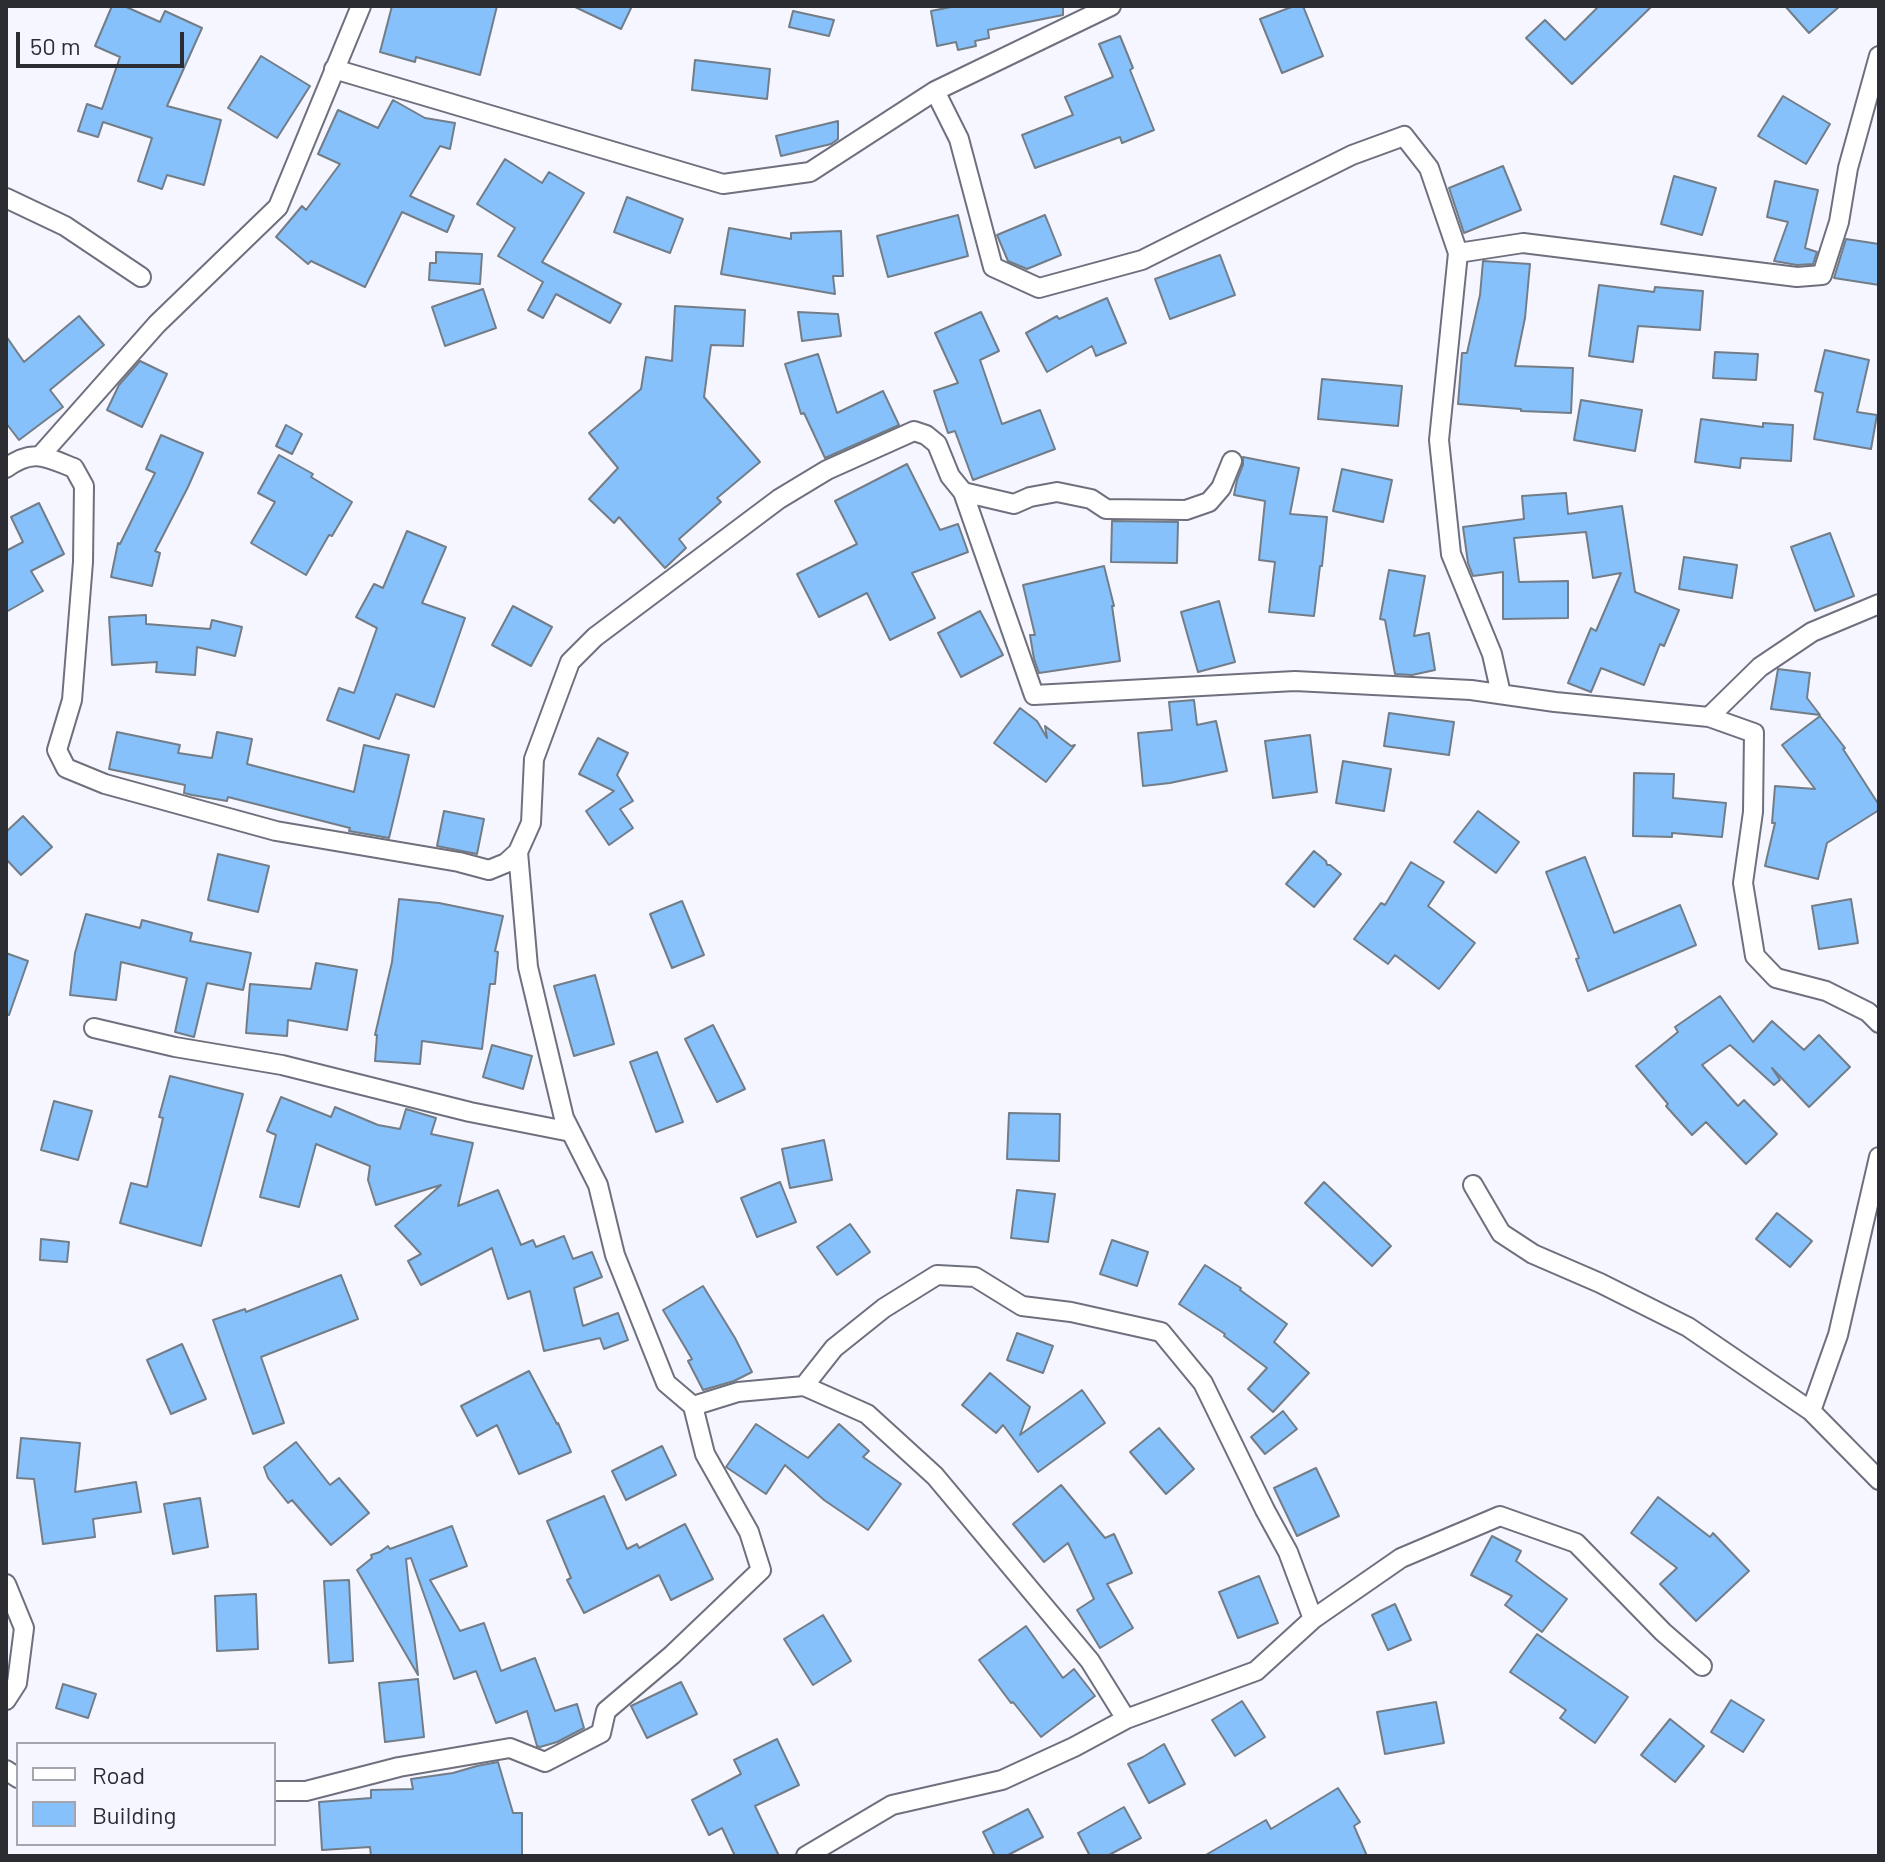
<!DOCTYPE html>
<html>
<head>
<meta charset="utf-8">
<style>
	body { margin:0 }
	#map { position:relative; width:1885px; height:1862px; overflow:hidden; background:#f5f6ff; font-family:Barlow,sans-serif }
	canvas { display:block }
	.frame { position:absolute; inset:0; border:8px solid #2c2d33; pointer-events:none }
	.legend { position:absolute; left:16px; top:1742px; width:260px; height:104px; box-sizing:border-box; background:#f5f6ff; border:2px solid #a5a6ad; margin:0; padding:10px 14px; list-style:none; font-size:24px; color:#2c2d33 }
	.legend li { display:flex; align-items:center; gap:16px; height:40px }
	.legend b { width:40px; border:2px solid #a5a6ad }
	.scale { position:absolute; left:16px; top:32px; width:168px; height:36px; box-sizing:border-box; border:4px solid #2c2d33; border-top:0; padding-left:10px; font-size:24px; line-height:28px; white-space:nowrap; color:#2c2d33; -webkit-text-stroke:6px #f5f6ff; paint-order:stroke }
</style>
</head>
<body>
<div id="map">
<canvas width="1885" height="1862"></canvas>
<div class="frame"></div>
<ul class="legend">
<li><b style="height:10px;background:#fff"></b>Road</li>
<li><b style="height:22px;background:#86c1fb"></b>Building</li>
</ul>
<div class="scale">50 m</div>
</div>
<script>
const ctx = document.querySelector('canvas').getContext('2d');
ctx.lineJoin = 'round';
function paint(path, color) {
  ctx.fillStyle = color;
  ctx.fill(path, 'evenodd');
}
function strokePath(path, color, width, dash) {
  ctx.strokeStyle = color;
  ctx.lineWidth = width;
  ctx.lineCap = dash ? 'butt' : 'round';
  ctx.setLineDash(dash || []);
  ctx.stroke(path);
}
const building = new Path2D(`
	M112,6H124L160,22L165,11L202,28L167,106L221,120L204,185L167,175L162,189L138,181L152,138L103,122L98,137L78,131L87,104L102,109L120,57L95,46Z
	M392,6H497L480,75L416,57L415,62L380,52Z
	M573,6H632L621,29Z
	M956,6H1063V15L988,30L989,38L975,41L976,46L958,50L956,42L937,46L931,11Z
	M1294,6H1303L1323,56L1282,73L1260,19Z
	M1599,6H1652L1572,84L1526,38L1545,20L1565,40Z
	M1785,6H1840L1809,33Z
	M793,11L834,20L829,36L789,27Z
	M1120,36L1133,68L1130,70L1154,130L1122,143L1120,137L1035,168L1022,135L1073,115L1065,97L1113,77L1099,44Z
	M261,56L310,86L277,138L228,108Z
	M695,60L770,69L767,99L692,90Z
	M1783,96L1830,124L1806,164L1758,136Z
	M393,100L425,118L455,123L450,149L440,146L410,196L454,216L447,232L402,212L365,287L311,261L308,264L276,237L302,206L306,210L340,164L318,154L338,110L378,128Z
	M838,121V139L831,144L781,156L776,136Z
	M505,159L542,183L549,172L584,193L542,262L621,304L610,323L556,294L543,318L528,310L543,282L498,256L515,228L477,204Z
	M1503,166L1521,210L1464,233L1449,188Z
	M1674,176L1716,188L1702,235L1661,224Z
	M1775,181L1818,190L1805,248L1817,252L1813,264L1797,265L1774,261L1788,222L1767,217Z
	M627,197L683,219L670,253L614,232Z
	M958,215L968,256L888,277L877,236Z
	M1045,215L1061,255L1027,269L1008,261L997,235Z
	M729,228L791,239V233L841,231L843,276H833L835,294L721,274Z
	M1846,239L1879,244V285L1834,278Z
	M436,252L482,254L480,284L429,280L430,263H436Z
	M1220,255L1235,295L1170,319L1155,279Z
	M1483,261L1530,264L1525,318L1515,366L1573,368L1571,413L1521,411V409L1458,404L1462,353H1467L1480,295Z
	M1599,285L1654,292L1655,287L1703,291L1700,330L1638,326L1633,362L1589,356Z
	M483,289L496,328L445,346L432,307Z
	M1107,298L1126,343L1096,356L1092,346L1047,372L1026,333L1057,316L1059,319Z
	M675,306L745,310L743,346L711,345L704,397L760,462L717,498L721,502L679,539L686,548L665,568L619,517L614,523L589,499L618,468L589,433L641,389L646,357L672,361Z
	M798,312L838,314L841,336L802,341Z
	M981,312L999,351L980,360L1002,424L1040,410L1055,449L973,480L955,431L948,433L934,391L958,383L935,333Z
	M79,316L104,345L50,390L63,407L19,440L6,423V336L24,362Z
	M1825,350L1869,360L1857,412L1877,415L1871,449L1814,439L1823,393L1815,391Z
	M1715,352L1758,354L1756,380L1713,378Z
	M818,354L837,413L883,391L899,425L825,458L804,413L801,414L785,364Z
	M140,361L167,374L142,427L107,410L119,385Z
	M1322,379L1402,386L1398,426L1318,419Z
	M1581,400L1642,410L1635,451L1574,440Z
	M1701,419L1763,427V423L1793,425L1791,461L1741,458L1740,468L1695,462Z
	M286,425L302,434L292,454L276,446Z
	M161,435L203,453L188,487L155,551L160,553L152,586L111,577L118,543L120,544L155,473L146,469Z
	M279,455L313,474L311,477L352,502L332,536L329,535L306,575L251,543L275,502L258,493Z
	M1243,457L1299,468L1290,514L1327,517L1322,566H1320L1314,616L1269,612L1275,562L1259,560L1265,501L1234,495L1237,480L1243,465Z
	M907,464L940,530L958,524L968,552L912,573L935,618L890,640L867,593L819,617L797,574L857,544L835,501Z
	M1342,469L1392,480L1383,522L1333,511Z
	M1566,493L1568,514L1622,506L1635,592L1679,610L1664,646L1660,644L1644,685L1601,668L1591,692L1568,683L1591,628L1596,631L1621,573L1593,578L1586,532L1514,538L1519,582L1568,581V618L1503,619V572L1473,576L1468,563L1463,527L1524,519L1522,496Z
	M39,503L64,554L31,571L43,591L6,612V551L23,542L11,517Z
	M1112,521L1178,522L1177,563L1111,562Z
	M407,531L446,547L422,603L465,618L434,707L396,694L379,739L327,720L339,688L354,693L377,628L356,617L374,584L383,588Z
	M1830,533L1854,596L1815,611L1791,547Z
	M1684,557L1737,565L1732,598L1679,589Z
	M1104,566L1114,606H1112L1120,661L1039,673L1034,659L1030,635H1035L1023,585Z
	M1389,570L1425,576L1414,636L1429,633L1435,670L1412,675L1395,674L1385,620L1380,619Z
	M1219,601L1235,662L1198,672L1181,612Z
	M513,606L552,627L531,666L492,645Z
	M980,611L1003,655L961,677L938,633Z
	M146,615V624L210,629L212,620L242,627L235,656L197,647L195,675L156,672L157,662L112,665L109,617Z
	M1778,669L1810,673L1807,698L1820,715L1771,709Z
	M1194,700L1197,725L1216,721L1227,771L1170,783L1143,786L1138,733L1172,730L1169,702Z
	M1020,708L1037,721L1047,738L1045,726L1071,746L1075,745L1046,782L994,743Z
	M1389,713L1454,722L1449,755L1384,746Z
	M1820,716L1845,748L1843,749L1879,805V810L1827,843L1818,879L1765,866L1775,823H1772L1775,786L1815,789L1782,745Z
	M117,732L180,745L178,753L212,758L217,732L252,739L247,764L354,792L364,745L409,755L389,838L349,831L350,828L228,797L227,801L192,795L184,793L185,785L109,769Z
	M1310,735L1317,792L1273,798L1265,741Z
	M598,738L628,753L617,775L633,801L620,809L633,828L609,845L586,811L614,791L579,774Z
	M1343,761L1391,769L1384,811L1336,803Z
	M1634,773L1674,774L1673,798L1726,803L1722,837L1672,833V837L1633,836Z
	M444,811L484,819L477,854L437,846Z
	M1478,811L1519,842L1496,873L1454,842Z
	M23,816L52,847L21,875L6,859V832Z
	M1314,851L1326,861L1327,865H1330L1341,874L1314,907L1286,884Z
	M218,854L269,866L258,912L208,900Z
	M1585,857L1614,933L1680,905L1696,945L1588,991L1576,959L1579,958L1546,872Z
	M1411,862L1444,882L1428,906L1475,943L1439,989L1395,955L1388,964L1354,939L1381,903L1385,905Z
	M399,899L439,903L503,916L495,951L498,952L495,984H490L482,1049L422,1041L420,1064L375,1061L377,1035H375L392,962Z
	M1851,899L1858,943L1819,949L1812,906Z
	M682,901L704,955L672,968L650,914Z
	M86,914L140,928L142,920L192,933L190,941L251,953L243,990L207,983L194,1037L175,1032L187,978L121,962L116,1000L70,995L75,953Z
	M6,953L28,961L9,1015H6Z
	M316,963L357,970L347,1030L288,1020L287,1036L246,1033L250,984L311,989Z
	M595,975L614,1044L574,1056L554,986Z
	M1720,996L1753,1042L1772,1021L1804,1050L1819,1035L1850,1067L1809,1107L1772,1068L1780,1080L1774,1085L1730,1045L1702,1065L1738,1106L1744,1100L1777,1134L1746,1164L1706,1122L1692,1135L1666,1106L1668,1104L1636,1066L1678,1032L1675,1027Z
	M713,1025L745,1089L717,1102L685,1039Z
	M492,1045L532,1056L523,1089L483,1077Z
	M657,1052L683,1122L656,1132L630,1062Z
	M170,1076L243,1094L201,1246L120,1223L131,1183L147,1187L163,1118L159,1117Z
	M281,1097L331,1117L335,1107L378,1125L400,1129L406,1109L436,1118L431,1134L473,1143L458,1206L498,1190L521,1245L533,1240L536,1247L564,1236L573,1259L592,1252L602,1277L574,1288L583,1326L618,1313L628,1340L604,1349L600,1338L544,1351L530,1291L508,1299L492,1248L421,1285L408,1261L421,1254L395,1226L441,1185L376,1205L368,1180L370,1166L316,1144L299,1207L260,1197L276,1135L267,1131Z
	M54,1101L92,1111L78,1160L41,1150Z
	M1009,1113L1060,1114L1059,1161L1007,1159Z
	M824,1140L832,1180L790,1188L782,1149Z
	M780,1182L796,1222L757,1237L741,1198Z
	M1324,1182L1391,1246L1372,1266L1305,1203Z
	M1017,1190L1055,1194L1048,1242L1011,1238Z
	M1777,1213L1812,1241L1790,1267L1756,1239Z
	M850,1224L870,1252L837,1275L817,1247Z
	M41,1239L69,1242L67,1262L40,1260Z
	M1112,1240L1148,1252L1137,1286L1100,1274Z
	M1205,1265L1241,1288L1240,1290L1287,1324L1274,1342L1309,1373L1273,1412L1248,1389L1267,1368L1224,1336L1225,1334L1179,1304Z
	M341,1275L358,1319L261,1357L284,1423L253,1434L213,1320L245,1309L246,1312Z
	M703,1286L735,1338L752,1372L734,1381L703,1390L688,1361L692,1359L663,1310Z
	M1017,1333L1053,1346L1043,1373L1007,1360Z
	M182,1344L206,1399L171,1414L147,1360Z
	M529,1371L557,1424L558,1423L571,1452L519,1474L497,1425L477,1436L461,1406Z
	M990,1373L1030,1407L1020,1435L1082,1390L1105,1423L1038,1472L1003,1425L996,1433L962,1405Z
	M1283,1411L1297,1429L1265,1454L1251,1437Z
	M756,1424L808,1458L839,1424L869,1451L863,1457L901,1484L868,1530L824,1500L785,1465L766,1494L726,1467Z
	M1159,1428L1194,1469L1166,1494L1130,1452Z
	M21,1438L80,1443L75,1492L136,1482L141,1512L93,1519L95,1537L43,1544L34,1479L17,1478Z
	M296,1442L330,1485L339,1478L369,1513L331,1545L292,1500L288,1503L268,1478L264,1467Z
	M662,1446L676,1475L626,1500L612,1471Z
	M1316,1468L1339,1516L1297,1536L1274,1488Z
	M1061,1485L1105,1538L1114,1534L1132,1573L1107,1584L1133,1628L1100,1648L1077,1610L1094,1599L1068,1543L1044,1562L1013,1524Z
	M604,1496L627,1549L637,1544L639,1548L685,1524L713,1579L671,1600L659,1575L584,1613L567,1580L571,1578L547,1521Z
	M1658,1497L1710,1537L1713,1533L1749,1571L1696,1621L1660,1584L1677,1568L1631,1533Z
	M200,1498L208,1547L173,1554L164,1504Z
	M452,1526L467,1566L430,1580L460,1631L484,1623L501,1671L535,1658L555,1711L577,1704L584,1728L557,1742L540,1747L537,1746L527,1711L496,1723L476,1671L454,1679L411,1558L406,1559L418,1675L357,1570L372,1558L371,1555L380,1552L388,1546L390,1549Z
	M1492,1536L1521,1551L1516,1561L1567,1599L1542,1632L1505,1605L1512,1596L1471,1575Z
	M1259,1576L1278,1623L1238,1638L1219,1592Z
	M349,1580L353,1661L329,1663L324,1581Z
	M256,1594L258,1649L217,1651L215,1596Z
	M1395,1604L1411,1640L1388,1650L1372,1615Z
	M823,1615L851,1661L813,1685L784,1639Z
	M1026,1626L1063,1678L1074,1669L1095,1696L1041,1737L1013,1702L1011,1703L979,1660Z
	M1537,1634L1628,1697L1595,1743L1560,1718L1566,1710L1510,1672Z
	M418,1679L424,1737L385,1742L379,1683Z
	M681,1682L697,1714L647,1738L631,1706Z
	M63,1684L96,1694L88,1718L56,1708Z
	M1731,1700L1764,1720L1743,1752L1711,1732Z
	M1242,1701L1265,1737L1235,1756L1212,1720Z
	M1436,1702L1444,1743L1385,1754L1377,1712Z
	M1670,1719L1704,1746L1675,1782L1641,1755Z
	M777,1739L799,1785L755,1806L779,1856H735L722,1828L709,1835L692,1800L741,1774L734,1760Z
	M1164,1744L1185,1784L1149,1803L1128,1764L1143,1757Z
	M498,1762L513,1813H522V1856H371L370,1847L322,1850L319,1802L371,1798V1790L413,1789L411,1779L453,1773L477,1766Z
	M1338,1788L1360,1822L1354,1826L1367,1856H1204L1266,1820L1271,1829Z
	M1124,1807L1141,1838L1107,1856H1090L1078,1833Z
	M1028,1809L1043,1837L1006,1856H995L983,1832Z`);
const street = new Path2D(`
	M334,69L723,184L810,172L935,91L1111,6
	M935,91L959,139L993,267L1039,288L1142,260L1352,155L1404,136L1429,168L1458,253
	M6,198L65,226L141,277
	M41,455L157,324L278,207L361,6
	M6,468C33,448 46,457 74,468L84,486L83,562L72,700L57,750L66,768L105,784L276,831L459,862L489,870L506,863L518,852L531,823L534,759L570,662L595,637L779,499L827,470L914,431L926,435L937,444L950,476L963,492L1014,504L1030,497L1057,492L1091,499L1106,509L1186,510L1209,502L1221,488L1232,461
	M963,492L1034,695L1295,681L1471,690L1555,702L1709,717L1760,667L1812,632L1879,604
	M1501,694L1492,654L1451,554L1439,440L1458,253L1523,243L1797,277L1822,275L1839,222L1848,168L1879,56
	M1709,717L1754,733L1753,812L1743,883L1755,956L1776,978L1826,991L1868,1012L1879,1023
	M518,852L528,967L564,1118L598,1185L615,1255L666,1383L693,1406L738,1392L804,1386L867,1414L935,1476L1090,1661L1126,1719L1074,1747L1002,1780L892,1805L806,1856
	M94,1028L175,1047L282,1065L470,1112L571,1132
	M1473,1185L1501,1233L1533,1254L1600,1283L1688,1327L1811,1411L1838,1335L1879,1157
	M804,1386L834,1348L884,1308L937,1275L975,1277L1022,1306L1071,1312L1161,1332L1203,1383L1265,1510L1288,1552L1313,1619
	M1811,1411L1879,1480
	M6,1584L24,1628L17,1683L6,1700
	M1126,1719L1256,1671L1313,1619L1401,1558L1500,1516L1576,1543L1663,1632L1702,1666
	M6,1770L18,1778
	M274,1791H306L399,1767L510,1748L545,1762L601,1733L606,1711L672,1655L761,1570L749,1532L705,1454L693,1406`);
paint(building, '#86c1fb');
strokePath(building, '#737d87', 2);
strokePath(street, '#6f707d', 22);
strokePath(street, '#fff', 18);
</script>
</body>
</html>
